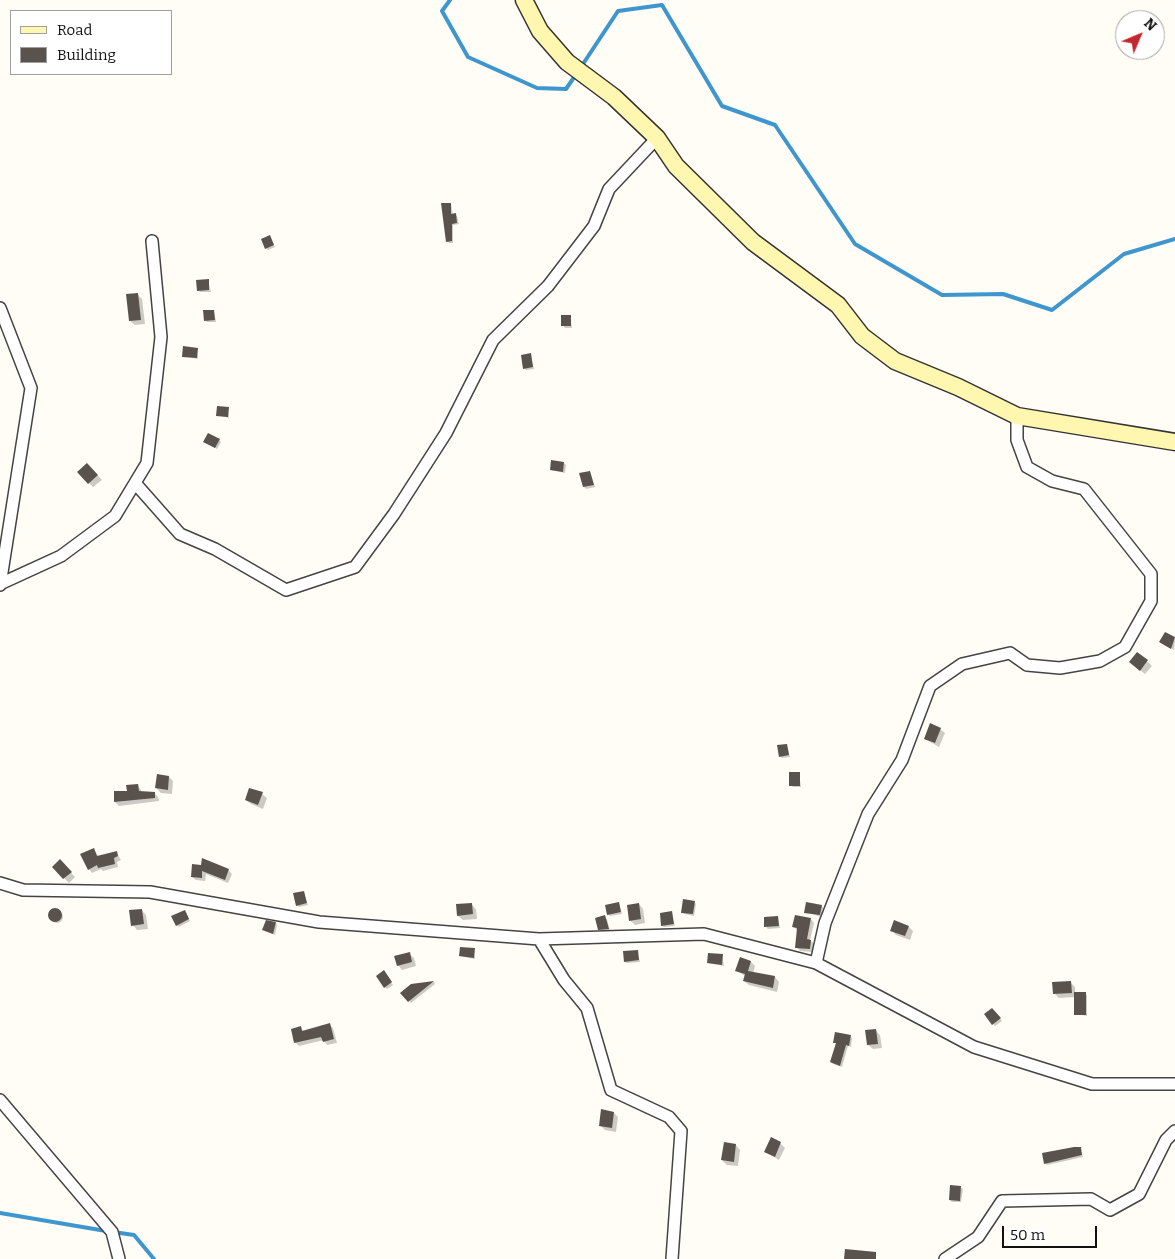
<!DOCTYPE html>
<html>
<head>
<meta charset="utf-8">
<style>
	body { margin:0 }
	#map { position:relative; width:1175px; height:1259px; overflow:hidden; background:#fffdf5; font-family:Bitter,serif }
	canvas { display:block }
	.legend { position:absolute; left:10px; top:10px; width:162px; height:65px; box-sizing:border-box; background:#fff; border:1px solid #a0a0a0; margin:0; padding:6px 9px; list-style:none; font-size:15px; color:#111 }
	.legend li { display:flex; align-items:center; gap:10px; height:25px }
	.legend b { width:25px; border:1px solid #a0a0a0 }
	.north { position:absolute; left:1115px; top:10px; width:50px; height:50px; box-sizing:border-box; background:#fff; border:1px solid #a0a0a0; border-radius:50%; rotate:45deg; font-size:14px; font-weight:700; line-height:20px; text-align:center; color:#111 }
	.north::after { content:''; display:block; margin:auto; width:18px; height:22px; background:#c4262e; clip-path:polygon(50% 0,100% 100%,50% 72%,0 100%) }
	.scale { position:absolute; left:1002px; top:1226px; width:95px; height:22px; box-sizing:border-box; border:2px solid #111; border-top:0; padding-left:6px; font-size:15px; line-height:18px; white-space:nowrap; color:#111; -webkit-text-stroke:4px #fff; paint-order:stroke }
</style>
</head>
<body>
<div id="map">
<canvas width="1175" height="1259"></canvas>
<ul class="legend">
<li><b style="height:6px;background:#fff6b0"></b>Road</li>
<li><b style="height:14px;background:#5a524d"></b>Building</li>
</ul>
<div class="north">N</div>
<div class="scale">50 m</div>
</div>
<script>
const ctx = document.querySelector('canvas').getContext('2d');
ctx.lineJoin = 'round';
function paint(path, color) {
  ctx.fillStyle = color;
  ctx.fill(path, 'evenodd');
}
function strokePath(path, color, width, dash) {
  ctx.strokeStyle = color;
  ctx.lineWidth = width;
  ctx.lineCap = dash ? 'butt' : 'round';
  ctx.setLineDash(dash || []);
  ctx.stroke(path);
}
const shadow = new Path2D(`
	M451,204L453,215L457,216L459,224L453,225V243H449L447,241Z
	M270,237L275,247L268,250L266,248Z
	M208,280L211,292H200L198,290Z
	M137,294L142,299L145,324L135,325L130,321Z
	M214,311L216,322H207L205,320Z
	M570,316L572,328H565L563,326Z
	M197,349L198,359L183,356Z
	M530,354L534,369L526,370L524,368Z
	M228,408L229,418L217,415Z
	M219,440L221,442L217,449L205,442Z
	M564,463L566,465L565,473L551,470Z
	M87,464L102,480L93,487L89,483Z
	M590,472L595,487L586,489L584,487Z
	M1166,633L1175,639L1174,650L1163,643Z
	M1147,661L1152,666L1145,674L1130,662Z
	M940,729L945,733L939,747L925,739Z
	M787,745L790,757L782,758L780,756Z
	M799,773L801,787H793L791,785Z
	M169,777L173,781L172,794L161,793L156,788Z
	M138,785L142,792L154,793L158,797L159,801L119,806L115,802Z
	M262,794L267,798L263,809L251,804L246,800Z
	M93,849L99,857L116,852L121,860L117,862L118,867L103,871L101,869L92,873L89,869Z
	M60,861L75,877L69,883L53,867Z
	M193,866L228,870L232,874L228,883L206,874L205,881L196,880L192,877Z
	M303,892L308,905L299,907L297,905Z
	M694,902L696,904L694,916L685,914L683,912Z
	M619,903L622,914L610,916L608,914Z
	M471,904L476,909L477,919L463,920L458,916Z
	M639,904L643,909L645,923L635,925L630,920Z
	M821,906L823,908L821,917L806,912Z
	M141,910L146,915L148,929L137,930L133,925Z
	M51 917a6 6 0 1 1 12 0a6 6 0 1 1-12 0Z
	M186,913L190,921L179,927L177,925Z
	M671,913L675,926L664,927L662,926Z
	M605,917L607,919L610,931H601L599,929Z
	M778,918L780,928L768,929L766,927Z
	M811,919L814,923L810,940L814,944L813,952L800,951L797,947V930L794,927Z
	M276,923L277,925L275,935L264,930Z
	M909,927L913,931L910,940L896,935L891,930Z
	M474,949L475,959L460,956Z
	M637,951L640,962L627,963L625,962Z
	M409,954L414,958L416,966L402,970L398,965Z
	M722,956L724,966L708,963Z
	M751,962L755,966L753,973L775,977L779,982L777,992L749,985L744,981L745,976L737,971Z
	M385,974L393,985L387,989L385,987Z
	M434,982L435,984L411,1003L402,993L412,985Z
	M1070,982L1075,987V993L1087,995V1016L1076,1014V997L1059,998L1055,994Z
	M992,1009L1002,1021L995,1026L986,1014Z
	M330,1025L333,1028L337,1043L327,1045L324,1040L299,1046L295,1042L301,1028L304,1031Z
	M875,1030L880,1035L882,1048L873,1049L868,1045Z
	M850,1036L852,1038L851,1047L848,1046L842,1067L833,1064L831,1062L837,1044L835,1042Z
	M614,1113L618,1117L616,1132L605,1130L600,1125Z
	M780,1143L785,1148L779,1160L766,1152Z
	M736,1145L740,1150L738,1166L727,1165L722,1160Z
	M1080,1149L1083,1157L1047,1165L1045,1163Z
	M961,1188L963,1189L961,1202H952L950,1200Z`);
const stream = new Path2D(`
	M450,0L442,11L468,57L537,88L566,89L577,73
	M581,67L618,11L662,5L722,106L775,125L855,244L942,295L1003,294L1052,310L1124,254L1175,239
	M0,1213L106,1231
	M113,1232L134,1235L154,1259`);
const building = new Path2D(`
	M441,203H451V214L456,213L457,223L452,224V241L446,242Z
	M270,235L274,245L265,249L261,239Z
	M209,279V290L197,291L196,280Z
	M138,293L141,320L129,321L126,294Z
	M203,310H214L215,320L204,321Z
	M561,315H571V326H561Z
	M183,346L198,348L197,358L182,357Z
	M531,353L533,367L523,369L521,355Z
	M217,406L229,407L228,417L216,416Z
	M208,433L220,439L215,448L203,442Z
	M551,460L564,462L563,472L550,470Z
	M87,463L98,475L88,484L77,472Z
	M590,471L594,485L583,487L579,473Z
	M1165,632L1175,637L1171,649L1159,642Z
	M1137,652L1148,660L1140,671L1129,662Z
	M930,723L941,728L935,743L924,739Z
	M787,744L789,755L779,757L777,745Z
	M789,772H800V786H789Z
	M157,774L169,776L168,790L155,788Z
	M138,784L139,791L155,792V798L114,802V791H127L126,785Z
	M249,788L263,792L258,805L245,800Z
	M94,848L97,856L117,851L118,856L114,858L115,864L98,868L97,865L88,870L80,854Z
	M202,858L229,869L225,880L202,871V878L191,877L192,864L201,865Z
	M60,859L72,872L63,879L52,867Z
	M304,891L307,903L296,906L293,893Z
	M683,899L695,901L693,914L681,913Z
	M619,902L621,912L607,915L605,905Z
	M806,902L822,905L820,915L804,913Z
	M472,903L473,914L457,916L456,904Z
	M639,903L641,919L629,921L627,905Z
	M48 915a7 7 0 1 1 14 0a7 7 0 1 1-14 0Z
	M142,909L144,924L131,926L129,910Z
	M185,910L189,919L176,926L171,916Z
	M672,911L674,924L661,926L660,913Z
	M605,915L609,929L598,930L595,918Z
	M795,915L811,918L807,939L811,940L810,949L795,948L797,928L792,927Z
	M778,916L779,926L764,927V917Z
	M266,920L276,922L273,934L262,930Z
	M894,920L909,926L905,936L890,931Z
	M460,947L475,948L474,958L459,956Z
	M638,950L639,960L624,962L623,951Z
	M410,952L412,962L397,966L394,956Z
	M708,953L723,954L722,965L707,963Z
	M740,957L751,961L748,971L775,976L773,988L743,981L745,974L735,971Z
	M384,970L392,982L384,988L376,976Z
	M434,981L408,1002L400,993L411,984Z
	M1071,981L1072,993L1053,994L1052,982Z
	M1074,992H1086V1015H1074Z
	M992,1008L1001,1018L992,1025L984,1014Z
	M330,1023L334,1039L323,1042L321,1037L294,1043L291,1029L301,1026L302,1031Z
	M876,1029L878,1044L867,1045L865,1030Z
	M835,1032L851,1035L849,1046L846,1045L840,1066L830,1062L836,1043H833Z
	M601,1109L614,1112L612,1128L599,1126Z
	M771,1137L781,1142L775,1157L764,1152Z
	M724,1142L736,1144L734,1162L721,1160Z
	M1074,1147H1081L1082,1155L1044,1164L1042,1153Z
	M950,1185L961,1186L960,1201L949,1200Z
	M845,1249L876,1252V1259H844Z`);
const minor = new Path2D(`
	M0,308L31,388L0,585
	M135,483L180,534L215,549L286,590L355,567L394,514L446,433L493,340L548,286L594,226L609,189L657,138
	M0,584L61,556L115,516L147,463L161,337L152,241
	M0,883L23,890L150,892L319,922L539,939L704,934L816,963L974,1047L1092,1084H1175
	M539,939L564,980L587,1008L611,1090L669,1117L681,1131L672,1259
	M816,963L825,923L868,814L902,760L930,686L962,664L1010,653L1027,665L1060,668L1100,661L1125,647L1151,601V574L1084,489L1052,481L1027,467L1017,440V416
	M0,1100L112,1232L119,1259
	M945,1259L978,1237L1002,1201L1091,1199L1110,1210L1139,1194L1166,1140L1175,1131`);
const secondary = new Path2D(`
	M524,0L540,31L567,62L614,97L657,138L676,166L753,242L838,305L862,336L895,361L958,387L1017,416L1175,442`);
paint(shadow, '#0003');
strokePath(stream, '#3f96cf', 4);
paint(building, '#5a524d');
strokePath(minor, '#444', 14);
strokePath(secondary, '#333', 19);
strokePath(minor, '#fff', 11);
strokePath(secondary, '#fff6b0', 16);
</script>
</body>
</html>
